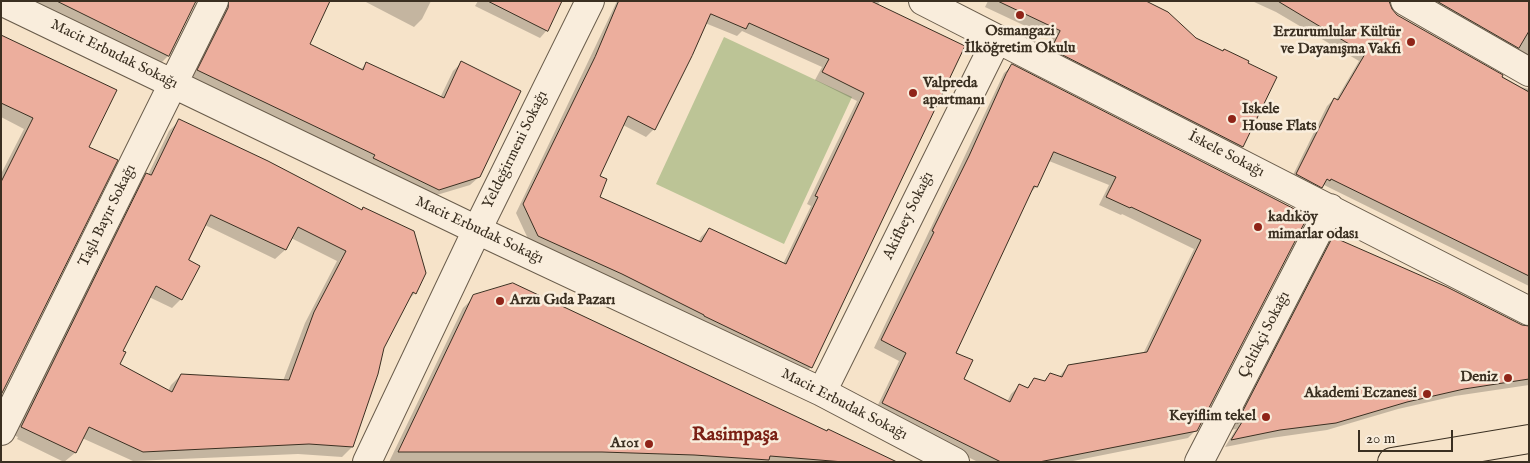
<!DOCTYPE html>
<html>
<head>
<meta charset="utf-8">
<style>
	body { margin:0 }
	#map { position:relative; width:1530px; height:463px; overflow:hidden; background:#f6e3c9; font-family:"IM FELL English",serif }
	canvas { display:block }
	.frame { position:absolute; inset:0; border:2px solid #3a2f21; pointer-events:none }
	.scale { position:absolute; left:1358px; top:430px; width:95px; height:22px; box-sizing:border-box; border:2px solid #3a2f21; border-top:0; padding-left:6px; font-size:15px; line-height:18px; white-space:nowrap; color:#3a2f21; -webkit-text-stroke:4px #f9eddc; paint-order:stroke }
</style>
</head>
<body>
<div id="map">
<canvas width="1530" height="463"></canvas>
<div class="frame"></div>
<div class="scale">20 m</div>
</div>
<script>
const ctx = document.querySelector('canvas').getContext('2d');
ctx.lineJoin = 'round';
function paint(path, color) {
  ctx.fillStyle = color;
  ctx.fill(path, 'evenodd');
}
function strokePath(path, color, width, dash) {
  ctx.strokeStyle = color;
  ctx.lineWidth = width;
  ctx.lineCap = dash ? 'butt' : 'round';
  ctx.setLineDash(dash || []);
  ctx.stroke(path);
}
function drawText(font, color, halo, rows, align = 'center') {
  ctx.font = font + ' "IM FELL English",serif';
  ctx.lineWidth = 5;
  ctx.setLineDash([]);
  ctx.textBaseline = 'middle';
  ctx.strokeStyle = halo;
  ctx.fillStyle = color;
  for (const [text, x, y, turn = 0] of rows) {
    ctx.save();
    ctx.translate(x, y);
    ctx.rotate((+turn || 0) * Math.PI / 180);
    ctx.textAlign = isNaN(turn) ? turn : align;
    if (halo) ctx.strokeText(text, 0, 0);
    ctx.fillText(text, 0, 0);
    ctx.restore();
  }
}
const green = new Path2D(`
	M724,37L852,97L784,244L656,184Z`);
const shadow = new Path2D(`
	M32,1H195L168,56L160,64Z
	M220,1H329L308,44L360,70L366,64L440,98L453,71L461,63L479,177L470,185L430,197L190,78Z
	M364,1H431L422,19L414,27Z
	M478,1H561L547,30L540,38L475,6Z
	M617,1H880L877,6L963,47L811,367L803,375L530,243L516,213ZM705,23L737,36L742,31L822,67L815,80L857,101L807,204L811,206L783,264L709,229L701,237L698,242L598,198L599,176L623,125L646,137L654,129Z
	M988,1H1141L1242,146L1234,154L1044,57L1053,39L985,7Z
	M1252,1H1388L1390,9L1396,16L1521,87L1529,89V286L1324,185L1314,194L1290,181L1327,106L1334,99L1336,100L1359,61L1276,12Z
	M1418,1H1529V65Z
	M1,37L88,148L1,392V174L24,129L1,117Z
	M1012,66L1307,216L1196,430L1188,438L1068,462H978L875,411L899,361L874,348L1004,73ZM1049,161L1109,185L1099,205L1121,215L1122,214L1194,249L1143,354L1068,366L1059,377L1051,375L1043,382L1035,380L1026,389L1019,386L1011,394L1007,402L962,380L955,353L1028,195L1036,187Z
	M179,121L425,272L415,293L407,301L383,348L352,447L342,457L298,454L133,461L82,438L75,453L64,462L17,439L18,437L13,435L137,184L148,175L169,131ZM205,225L275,259L285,250L291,238L337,261L305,323L283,381L181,375L171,385L168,391L118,364L122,351L149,297L172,308L181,299L187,261Z
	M1333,238L1521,326L1529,328V385L1455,396L1398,409L1327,430L1271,438L1225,447L1236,429L1230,430L1325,246Z
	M513,285L894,462H389L463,308L474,297Z`);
const building = new Path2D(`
	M57,1H196L169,56Z
	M229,1H330L310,44L363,70L366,62L444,98L461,61L521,91L480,177L439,190L373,158L375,155L197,70L228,8Z
	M488,1H562L548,31Z
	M619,1H871L965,46L812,368L704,316V315L622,274L538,236L523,204L595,57ZM711,14L746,29L749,23L829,59L822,72L864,93L815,196L818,197L786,264L709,228L701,242L600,197L607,179L600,176L628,116L655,130L692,56Z
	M998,1H1146L1168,12L1196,38L1223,51L1224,49L1249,61L1248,63L1277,77L1243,147L1051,49L1060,31Z
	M1278,1H1389L1392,9L1397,15L1503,75L1502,77L1529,92V276L1331,179L1330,181L1327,179L1322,188L1296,174L1334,98L1338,100L1365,54Z
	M1437,1H1529V31L1519,48Z
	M1,35L117,90L89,147L118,160L1,395V182L33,118L1,103Z
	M1012,64L1308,216L1197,431L1039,462H1001L882,403L906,353L881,340L934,232L932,231L969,156L1006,74ZM1054,152L1116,177L1106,197L1130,208L1131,207L1201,240L1147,352L1068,365L1062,377L1050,373L1045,381L1034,378L1028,388L1019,384L1010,402L964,379L973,360L956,353L1034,186L1037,187Z
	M179,119L268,161L362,210L363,207L414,231L426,273L416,294L413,292L384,348L378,374L353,447L309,444L143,452L89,427L76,453L21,427L146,173L151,175ZM211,215L286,250L298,227L346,251L314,312L289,380L181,374L172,392L120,364L126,352L123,351L156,286L182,300L200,266L189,260Z
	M1333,237L1447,287L1522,325L1529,326V379L1464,389L1407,402L1336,423L1280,430L1231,440L1242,422L1237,423Z
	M513,283L827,431L828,429L897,462H844L770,456L769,460L694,455L602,452H398L473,295Z`);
const minor = new Path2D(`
	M1,1L477,230L822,392L955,462
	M923,1L1529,311
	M1405,1L1529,72
	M822,392L997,39
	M1,431L214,1
	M367,462L477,230L590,1
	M1199,462L1330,208`);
const major = new Path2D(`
	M1392,462L1529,439`);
const markers = [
	[1020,15,5,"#8f2418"],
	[1411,42,5,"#8f2418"],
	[913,93,5,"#8f2418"],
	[1232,119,5,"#8f2418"],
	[1258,227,5,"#8f2418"],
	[500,301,5,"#8f2418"],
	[1508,378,5,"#8f2418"],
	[1427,394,5,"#8f2418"],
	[1266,417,5,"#8f2418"],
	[649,444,5,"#8f2418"]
];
const poiNames = [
	["Osmangazi",1020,32,"center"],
	["İlköğretim Okulu",1020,49,"center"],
	["Erzurumlular Kültür",1401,33],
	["ve Dayanışma Vakfı",1401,50],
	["Valpreda",923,84,"left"],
	["apartmanı",923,101,"left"],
	["Iskele",1242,110,"left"],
	["House Flats",1242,127,"left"],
	["kadıköy",1268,218,"left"],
	["mimarlar odası",1268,235,"left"],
	["Arzu Gıda Pazarı",510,301,"left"],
	["Deniz",1498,378],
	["Akademi Eczanesi",1417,394],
	["Keyiflim tekel",1256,417],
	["A101",639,444]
];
const streetNames = [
	["Macit Erbudak Sokağı",114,55,26],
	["Yeldeğirmeni Sokağı",516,150,-64],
	["İskele Sokağı",1226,155,27],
	["Taşlı Bayır Sokağı",108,216,-64],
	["Akifbey Sokağı",909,216,-64],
	["Macit Erbudak Sokağı",479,231,25],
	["Çeltikçi Sokağı",1265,335,-63],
	["Macit Erbudak Sokağı",844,405,27]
];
const districtNames = [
	["Rasimpaşa",735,436]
];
paint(green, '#bcc496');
paint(shadow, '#0003');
paint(building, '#ecae9d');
strokePath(building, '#3a2f21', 1);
strokePath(minor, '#695c4b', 30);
strokePath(major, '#3a2f21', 30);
strokePath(minor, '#f9eddc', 28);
strokePath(major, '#f6e3c9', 28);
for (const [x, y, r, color] of markers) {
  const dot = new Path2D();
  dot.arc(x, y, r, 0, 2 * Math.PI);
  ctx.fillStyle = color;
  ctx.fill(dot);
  strokePath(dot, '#f9eddc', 2);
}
drawText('bold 15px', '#3a2f21', '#f9eddc', poiNames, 'right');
drawText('15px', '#3a2f21', '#f9eddc', streetNames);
drawText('bold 20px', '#7a1f14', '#f9eddc', districtNames);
</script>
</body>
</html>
